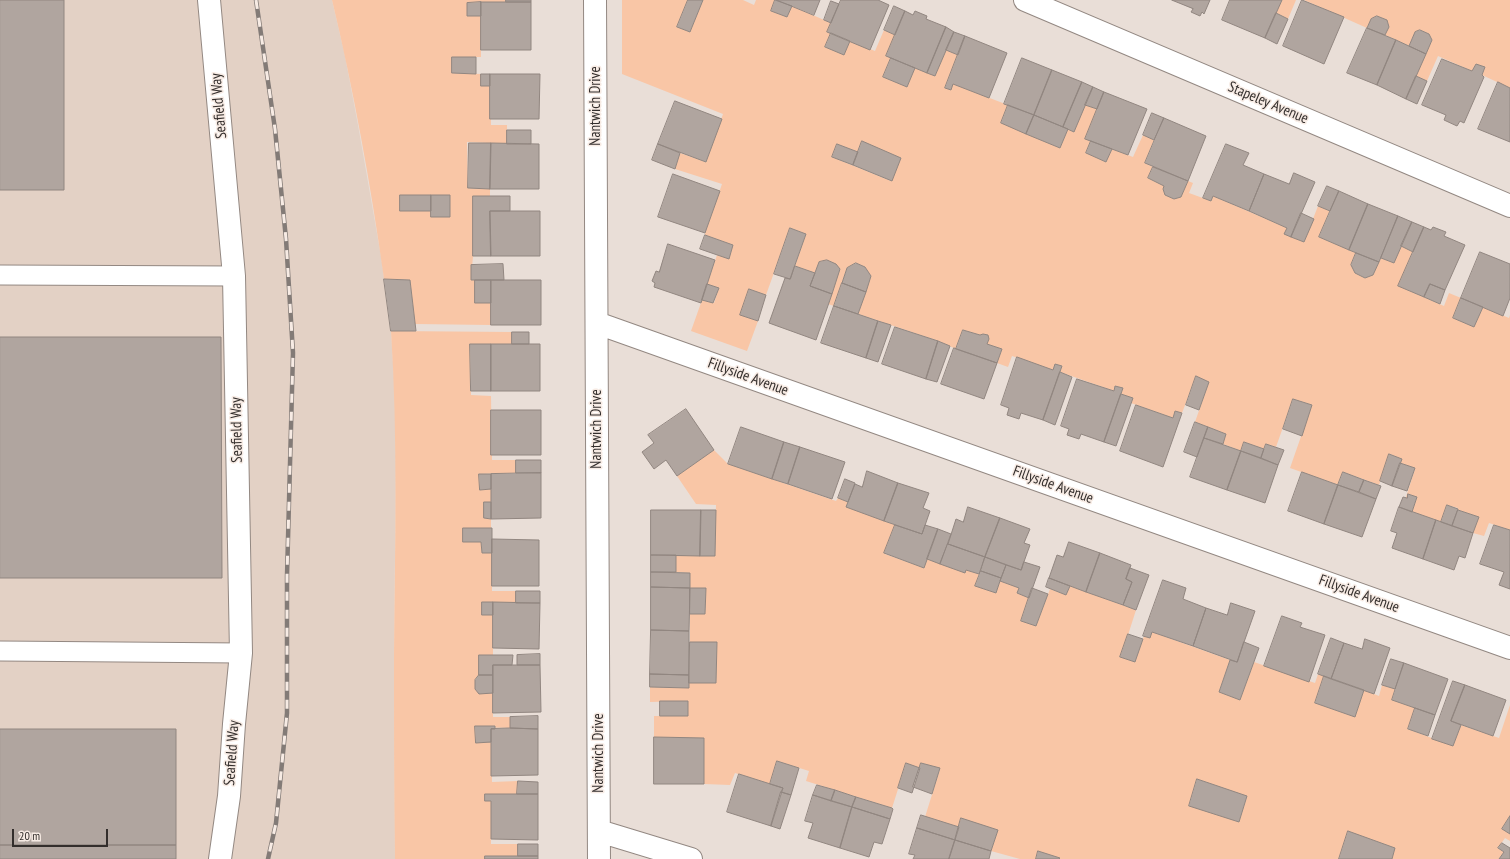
<!DOCTYPE html>
<html>
<head>
<meta charset="utf-8">
<style>
	body { margin:0 }
	#map { position:relative; width:1510px; height:859px; overflow:hidden; background:#e9ded7; font-family:"PT Sans Narrow",sans-serif }
	canvas { display:block }
	.scale { position:absolute; left:12px; top:829px; width:96px; height:18px; box-sizing:border-box; border:2px solid #332e2c; border-top:0; padding-left:5px; font-size:12px; line-height:14px; white-space:nowrap; color:#332e2c; -webkit-text-stroke:3px #f7ebe4; paint-order:stroke }
</style>
</head>
<body>
<div id="map">
<canvas width="1510" height="859"></canvas>
<div class="scale">20 m</div>
</div>
<script>
const ctx = document.querySelector('canvas').getContext('2d');
ctx.lineJoin = 'round';
function paint(path, color) {
  ctx.fillStyle = color;
  ctx.fill(path, 'evenodd');
}
function strokePath(path, color, width, dash) {
  ctx.strokeStyle = color;
  ctx.lineWidth = width;
  ctx.lineCap = dash ? 'butt' : 'round';
  ctx.setLineDash(dash || []);
  ctx.stroke(path);
}
function drawText(font, color, halo, rows, align = 'center') {
  ctx.font = font + ' "PT Sans Narrow",sans-serif';
  ctx.lineWidth = 3;
  ctx.setLineDash([]);
  ctx.textBaseline = 'middle';
  ctx.strokeStyle = halo;
  ctx.fillStyle = color;
  for (const [text, x, y, turn = 0] of rows) {
    ctx.save();
    ctx.translate(x, y);
    ctx.rotate((+turn || 0) * Math.PI / 180);
    ctx.textAlign = isNaN(turn) ? turn : align;
    if (halo) ctx.strokeText(text, 0, 0);
    ctx.fillText(text, 0, 0);
    ctx.restore();
  }
}
const built = new Path2D(`
	M0,0H332L345,56L358,125L382,262L391,331L395,394L396,457L394,654L395,859H0Z`);
const green = new Path2D(`
	M332,0H506V2L467,3V16H481V57H452V73L481,74V86H490L491,125H507V144L467,142L468,188L490,189V196H473V256L471,280H475V303H491V325L415,324L410,280L384,279C371,186 354,92 332,0ZM400,195L450,196V217H431V211H400Z
	M622,0H688L677,27L690,32L703,0H743L754,5L756,0H775L771,11L787,17L792,6L831,23V33L825,47L844,55L850,41L875,51L884,30L895,35L891,58L883,77L907,87L915,68L935,76L946,50L958,55L945,88L951,90L953,84L1008,105L1001,123L1060,148L1068,129L1074,132L1085,105L1097,109L1091,141L1086,153L1106,162L1112,149L1133,157L1143,135L1154,140L1145,163L1153,167L1148,178L1164,186L1163,189L1165,195L1174,199L1181,197L1188,181L1193,183L1189,193L1211,201L1213,196L1287,228L1285,234L1304,242L1318,206L1330,211L1319,237L1356,253L1351,265L1355,273L1365,278L1373,275L1381,258L1394,263L1401,246L1413,252L1399,286L1444,306L1449,293L1461,298L1453,318L1474,327L1483,307L1509,318L1510,315V530L1489,523L1484,536L1473,533L1479,517L1458,510V508L1447,505L1441,522L1412,512L1417,498L1409,494L1407,498L1406,497L1415,469L1400,463L1401,459L1390,454L1379,485L1343,472L1338,485L1290,468L1312,405L1293,399L1276,447L1266,444L1264,449L1244,442L1241,451L1223,444L1226,434L1195,422L1209,382L1196,377L1182,413L1175,411L1173,418L1131,403L1133,398L1121,394L1123,388L1115,386L1114,391L1060,372L1062,366L1055,364L1053,370L1012,356L1008,367L997,363L1002,349L987,344L989,339L987,335L983,334L980,335L963,330L956,349L938,341L858,314L871,276L865,267L856,263L847,268L834,306L828,304L840,269C834,262 828,260 819,262L815,273L795,266L806,234L790,228L766,295L749,289L741,315L758,321L747,351L691,331L702,300L714,303L719,288L707,284L717,255L729,258L733,245L705,235V233L722,184L675,169L680,153L706,162L723,114L622,74ZM862,142L901,158L891,181L832,157L837,144L858,152Z
	M1282,0H1296L1288,19L1276,13Z
	M1304,0H1510V88L1482,75L1485,67L1476,64L1472,71L1438,56L1427,81L1416,76L1432,40L1429,34L1420,30L1415,32L1409,46L1385,35L1389,27L1387,20L1377,16L1371,19L1367,28Z
	M391,331L512,332V344H470L471,395L491,396L492,460H516V473L479,474L480,490L491,489V502H484V518L491,519V528H464L463,541L481,542L482,553H492V591H516V603L493,615V655H479V675L475,680V689L479,693H493V717H510V728L475,727L476,742H491L492,782L518,781L517,794H486L485,800L491,801V844H518V856L485,859H395C394,791 394,722 394,654C395,546 398,439 391,331Z
	M714,450L728,464L836,501L838,498L848,502L847,507L895,525L885,554L924,568L927,559L965,572L966,570L979,574L976,586L996,593L1000,581L1019,588L1017,593L1029,598L1021,621L1036,626L1050,589L1066,595L1070,586L1136,610L1121,657L1135,662L1144,636L1150,638L1152,632L1230,660L1219,692L1240,700L1254,662L1315,683L1318,674L1324,676L1315,703L1355,717L1364,690L1379,696L1382,685L1395,689L1392,700L1415,708L1408,729L1453,746L1461,725L1499,738L1510,705V816L1502,829L1510,834V841L1505,838L1498,848L1504,852L1499,859H1392L1395,848L1348,832L1339,859H1059V858L1038,851L1036,859H1020L991,851L998,830L959,827L925,817L940,769L922,763L920,768L906,764L892,808L806,781L809,771L777,761L770,784L735,773L730,785L704,784L654,737V716H688V701L650,702V687L689,688V683H716L717,642H690V614H705L706,588H690V573L676,572V555H715L716,505L696,504L677,476ZM1197,779L1247,797L1239,822L1189,805Z`);
const building = new Path2D(`
	M0,0H64V190H0Z
	M506,0H531V2H506Z
	M688,0H703L690,32L677,27Z
	M775,0L792,6L787,17L771,11Z
	M777,0H820L814,15Z
	M841,0H878L889,5L870,50L827,32Z
	M1172,0H1210L1204,14L1202,12L1200,16L1191,12L1193,9Z
	M1230,0H1282L1265,38L1222,20Z
	M1302,0L1344,17L1324,64L1283,46Z
	M831,1L839,4L831,23L824,20Z
	M481,2H531V50H481Z
	M481,2V16H467V3Z
	M894,6L905,11L895,35L884,30Z
	M905,11L913,15L915,11L927,16L926,19L946,27L927,73L886,56Z
	M1276,13L1288,19L1277,44L1265,38Z
	M1377,16L1387,20L1389,27L1385,35L1367,28L1371,19Z
	M946,27L954,32L935,76L927,73Z
	M1367,28L1396,40L1377,85L1347,73Z
	M1420,30L1429,34L1432,40L1426,54L1409,46L1415,32Z
	M954,32L965,36L958,55L946,50Z
	M831,33L850,41L844,55L825,47Z
	M965,36L1007,53L989,98L953,84L951,90L945,88Z
	M1396,40L1426,54L1406,99L1377,85Z
	M452,57H476V74L452,73Z
	M891,58L915,68L907,87L883,77Z
	M1022,58L1052,70L1034,115L1004,104Z
	M1442,59L1472,71L1476,64L1485,67L1482,75L1484,77L1464,123L1460,121L1457,126L1444,120L1446,115L1422,105Z
	M1052,70L1082,82L1063,127L1034,115Z
	M481,74H490V86H481Z
	M490,74H540L539,119H490Z
	M1416,76L1427,81L1417,104L1406,99Z
	M1082,82L1093,87L1074,132L1063,127Z
	M1498,82L1510,88V142L1478,129Z
	M1093,87L1104,92L1097,109L1085,105Z
	M1104,92L1147,109L1128,155L1085,139Z
	M675,101L722,119L706,162L658,144Z
	M1008,105L1034,115L1026,134L1001,123Z
	M1152,113L1164,118L1154,140L1143,135Z
	M1034,115L1068,129L1060,148L1026,134Z
	M1164,118L1206,136L1188,181L1145,163Z
	M507,130H531V144H507Z
	M862,141L901,158L892,181L853,165Z
	M1091,141L1112,149L1106,162L1086,153Z
	M469,143H491L490,189L468,188Z
	M491,143L539,144V189H490Z
	M658,144L680,153L675,169L652,160Z
	M837,144L858,152L853,165L832,157Z
	M1226,144L1249,153L1243,165L1264,174L1249,211L1213,196L1211,201L1203,198Z
	M1153,167L1188,181L1181,197L1174,199L1165,195L1163,189L1164,186L1148,178Z
	M1294,173L1315,182L1291,237L1284,234L1287,228L1249,211L1264,174L1289,184Z
	M673,174L720,191L705,233L658,217Z
	M1327,186L1339,191L1330,211L1318,206Z
	M1339,191L1368,204L1349,250L1319,237Z
	M400,195H431V211H400Z
	M431,195H450V217H431Z
	M473,196H510V211H490L491,256H473Z
	M1368,204L1398,216L1379,262L1349,250Z
	M490,211H540V256H491Z
	M1301,213L1314,219L1304,242L1291,237Z
	M1398,216L1412,222L1394,263L1381,258Z
	M1412,222L1424,227L1413,252L1401,246Z
	M1424,227L1431,230L1433,227L1446,232L1444,236L1465,245L1445,290L1430,284L1424,297L1398,286Z
	M790,228L806,234L790,279L774,274Z
	M705,235L733,245L729,259L700,249Z
	M668,244L715,260L701,303L654,287L655,283L652,281L656,271L659,272Z
	M1480,252L1510,264V298L1503,316L1461,298Z
	M1356,253L1379,262L1373,275L1365,278L1355,273L1351,265Z
	M827,260L836,264L840,269L832,294L810,286L819,262Z
	M856,263L865,267L871,276L866,292L842,283L847,268Z
	M503,264L504,280H471V265Z
	M795,266L815,273L810,286L832,294L816,340L769,323L785,278L790,279Z
	M384,279L410,280L416,331H391Z
	M475,280H491V303H475Z
	M491,280H541V325H491Z
	M842,283L866,292L858,314L834,306Z
	M707,284L719,288L713,303L702,300Z
	M1430,284L1445,290L1440,304L1424,297Z
	M749,289L766,295L758,321L740,315Z
	M1461,298L1483,307L1474,327L1453,318Z
	M834,306L878,321L866,358L821,343Z
	M878,321L891,325L878,362L866,358Z
	M895,327L938,341L926,379L882,364Z
	M963,330L980,335L983,334L988,335L989,339L987,344L1002,349L997,363L956,349Z
	M512,332H529V344H512Z
	M0,337H221L222,578H0Z
	M938,341L950,346L937,382L926,379Z
	M470,344H491V391H471Z
	M491,344H540V391H491Z
	M954,348L997,363L984,399L941,384Z
	M1017,357L1053,370L1055,364L1062,366L1043,420L1021,413L1019,419L1007,415L1009,408L1001,405Z
	M1060,372L1072,377L1055,425L1043,420Z
	M1196,376L1209,382L1199,410L1186,405Z
	M1077,379L1114,391L1115,386L1123,388L1104,442L1081,434L1079,439L1067,435L1069,429L1061,426Z
	M1121,394L1133,398L1116,446L1104,442Z
	M1293,399L1312,405L1302,436L1283,429Z
	M1136,405L1173,418L1175,411L1182,413L1163,467L1120,451Z
	M686,409L714,450L677,476L666,460L654,469L642,452L654,443L648,435Z
	M491,410H541V455H491Z
	M1195,422L1208,427L1197,457L1184,452Z
	M741,427L784,442L772,479L728,464Z
	M1208,427L1226,434L1223,444L1204,438Z
	M1204,438L1241,451L1227,490L1190,477Z
	M784,442L800,447L788,484L772,479Z
	M1244,442L1264,449L1261,458L1241,451Z
	M1266,444L1284,450L1278,465L1261,458Z
	M800,447L845,462L832,499L788,484Z
	M1241,451L1278,465L1265,503L1227,490Z
	M1389,454L1402,459L1392,486L1380,481Z
	M516,460H541V473H516Z
	M1400,463L1415,468L1407,491L1392,486Z
	M867,471L898,483L884,521L846,507L855,484L862,487Z
	M1302,472L1338,485L1324,524L1288,511Z
	M1343,472L1364,480L1359,492L1338,485Z
	M541,473V518L491,519V474Z
	M479,474H491V489L480,490Z
	M845,479L855,483L848,502L838,498Z
	M1364,480L1381,486L1376,499L1359,492Z
	M898,483L929,493L923,508L930,511L922,534L884,521Z
	M1338,485L1376,499L1362,537L1324,524Z
	M1408,494L1417,497L1412,512L1399,507L1403,497L1407,498Z
	M484,502H491V519L484,518Z
	M1447,505L1458,509L1452,526L1441,522Z
	M968,507L1000,518L985,557L948,544L956,519L963,522Z
	M1399,507L1436,520L1423,559L1392,548L1397,533L1391,531Z
	M651,510H701L700,556L651,555Z
	M701,510H716L715,556H700Z
	M1458,510L1479,517L1473,533L1452,526Z
	M1000,518L1030,529L1024,543L1030,545L1021,570L985,557Z
	M1436,520L1473,533L1465,558L1459,556L1454,570L1423,559Z
	M895,525L922,534L925,525L938,529L924,568L884,553Z
	M1494,525L1510,530V589L1499,585L1504,572L1480,564Z
	M463,528H492V553H482L481,542H463Z
	M938,529L951,534L940,564L927,559Z
	M492,539L539,540V586H492Z
	M1069,542L1100,553L1086,592L1049,578L1057,555L1063,557Z
	M948,544L985,557L979,574L966,570L965,573L940,564Z
	M1100,553L1131,565L1126,579L1132,582L1123,605L1086,592Z
	M651,555H676V572H651Z
	M985,557L1006,565L1001,578L981,571Z
	M1024,562L1040,567L1029,598L1017,593L1019,588L1000,581L1006,565L1021,570Z
	M1130,568L1149,575L1136,610L1123,605L1132,582L1126,579Z
	M981,571L1001,578L996,593L975,586Z
	M651,572L690,573V588L651,587Z
	M1049,578L1070,586L1066,595L1046,587Z
	M1163,580L1186,588L1183,599L1206,608L1193,646L1152,632L1150,638L1143,636Z
	M651,587L690,588L689,631L651,630Z
	M690,588H706L705,614H690Z
	M1032,588L1048,594L1036,626L1021,621Z
	M516,591H540V603H516Z
	M482,602H493V615H482Z
	M493,602L540,603L539,649L493,648Z
	M1231,603L1255,611L1237,662L1193,646L1206,608L1227,615Z
	M1282,616L1302,623L1300,627L1303,628L1325,635L1309,682L1264,666Z
	M651,630L689,631V675L650,674Z
	M1128,634L1143,639L1135,662L1120,657Z
	M1331,638L1344,643L1331,679L1318,674Z
	M1365,639L1390,648L1374,694L1331,679L1344,643L1362,649Z
	M690,642H717L716,683H689Z
	M1244,642L1259,648L1240,700L1219,692L1230,660L1237,662Z
	M540,654V665H517V655Z
	M479,655H513L512,665H493V675H479Z
	M1391,659L1404,663L1395,689L1382,685Z
	M1404,663L1448,679L1435,715L1392,700Z
	M493,665H540L541,712L493,713Z
	M650,674L689,675V688L650,687Z
	M479,675H493V693L479,694L475,689V680Z
	M1324,676L1364,690L1355,717L1315,703Z
	M1453,681L1465,685L1451,721L1461,725L1453,746L1432,739Z
	M1465,685L1506,700L1493,736L1451,721Z
	M660,701H688V716H660Z
	M1415,708L1435,715L1428,736L1408,729Z
	M538,716V729L510,728V717Z
	M475,726H495V729H491V742L476,743Z
	M510,728L538,729V775L491,776V729Z
	M0,729H176V845H0Z
	M654,737L704,738V784H654Z
	M777,761L799,768L791,795L781,792L783,788L770,784Z
	M906,763L920,768L912,793L898,788Z
	M921,763L940,768L932,794L913,787Z
	M739,774L783,788L771,826L727,812Z
	M1197,779L1247,796L1239,822L1189,806Z
	M518,781L538,782V794H517Z
	M817,785L835,790L831,801L813,795Z
	M835,790L856,797L852,807L831,801Z
	M781,792L791,795L780,829L771,826Z
	M485,794H538V840L491,839V801H485Z
	M813,795L852,807L840,848L808,838L813,823L805,821Z
	M856,797L892,808L893,809L890,819L852,807Z
	M852,807L890,819L882,844L874,842L869,857L840,848Z
	M921,815L959,827L955,840L917,828Z
	M1510,816V834L1502,829Z
	M961,818L998,830L991,851L955,840Z
	M917,828L955,840L949,859H913L915,855L909,854Z
	M1348,831L1395,848L1392,859H1339Z
	M955,840L991,851L989,859H949Z
	M1502,843L1510,848V859H1499L1504,852L1498,848Z
	M518,844H538V856H518Z
	M0,845H176V859H0Z
	M1038,851L1060,858L1059,859H1036Z
	M485,856H538V859H485Z`);
const lane = new Path2D(`
	M0,275L234,276
	M0,651L241,653`);
const street = new Path2D(`
	M209,0L234,276L241,653L234,724L229,796L220,859
	M595,0L599,859
	M1025,0L1510,206
	M597,323L1510,648
	M599,831L691,859`);
const rail = new Path2D(`
	M256,0L275,129L286,239L293,353L287,576V713L276,823L268,859`);
const streetNames = [
	["Stapeley Avenue",1268,103,23],
	["Seafield Way",219,106,-95],
	["Nantwich Drive",596,106,-90],
	["Fillyside Avenue",748,377,20],
	["Nantwich Drive",597,429,-90],
	["Seafield Way",237,430,-91],
	["Fillyside Avenue",1053,485,20],
	["Fillyside Avenue",1359,594,20],
	["Seafield Way",232,753,-86],
	["Nantwich Drive",599,753,-90]
];
paint(built, '#e3d1c5');
paint(green, '#f9c6a6');
paint(building, '#b0a59f');
strokePath(building, '#918680', 1);
strokePath(lane, '#938882', 21);
strokePath(street, '#938882', 24);
strokePath(lane, '#fff', 19);
strokePath(street, '#fff', 22);
strokePath(rail, '#837b77', 4.5);
strokePath(rail, '#f7ebe4', 3, [9]);
drawText('15px', '#332e2c', '#f7ebe4', streetNames);
</script>
</body>
</html>
